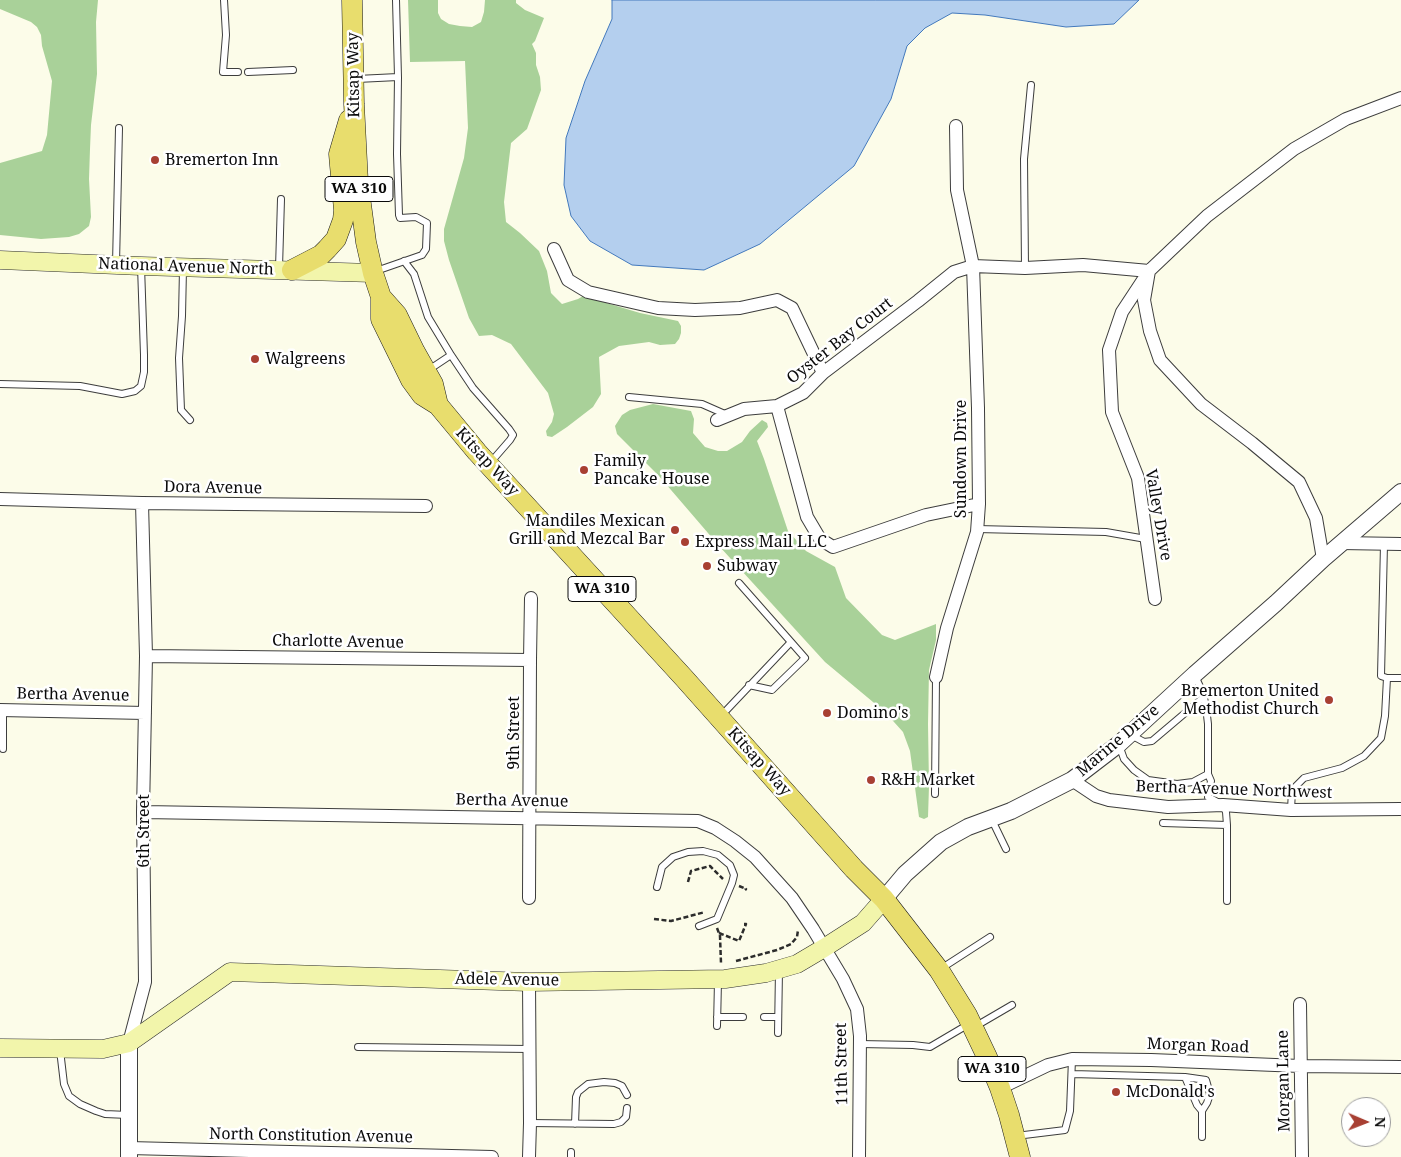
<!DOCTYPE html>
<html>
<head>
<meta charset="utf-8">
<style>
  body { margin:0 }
  #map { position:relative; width:1401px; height:1157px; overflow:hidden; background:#fcfce9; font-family:"Noto Serif",serif }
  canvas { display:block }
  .north { position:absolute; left:1341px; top:1097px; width:50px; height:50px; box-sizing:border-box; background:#fff; border:1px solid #9d9d9d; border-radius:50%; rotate:91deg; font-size:14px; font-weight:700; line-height:20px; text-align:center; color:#0a0a0a }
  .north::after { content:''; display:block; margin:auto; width:18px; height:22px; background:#a84033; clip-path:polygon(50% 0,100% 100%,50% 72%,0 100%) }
</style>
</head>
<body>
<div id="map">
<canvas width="1401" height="1157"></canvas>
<div class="north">N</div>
</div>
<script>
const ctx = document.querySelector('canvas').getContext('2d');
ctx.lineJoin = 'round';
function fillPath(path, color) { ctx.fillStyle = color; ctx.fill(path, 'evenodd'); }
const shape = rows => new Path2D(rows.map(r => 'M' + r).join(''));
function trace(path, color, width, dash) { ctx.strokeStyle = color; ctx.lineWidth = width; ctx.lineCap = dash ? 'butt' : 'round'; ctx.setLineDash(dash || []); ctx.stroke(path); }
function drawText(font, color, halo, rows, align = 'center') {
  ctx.font = font + ' "Noto Serif",serif'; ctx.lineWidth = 5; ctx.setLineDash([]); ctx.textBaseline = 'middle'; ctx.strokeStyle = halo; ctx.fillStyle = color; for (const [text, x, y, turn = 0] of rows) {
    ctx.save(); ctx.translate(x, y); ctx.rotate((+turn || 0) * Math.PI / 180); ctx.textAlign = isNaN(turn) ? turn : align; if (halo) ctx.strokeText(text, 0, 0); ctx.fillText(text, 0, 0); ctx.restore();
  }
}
const forest = shape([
  [0,0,98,0,96,22,97,74,91,125,90,149,89,179,91,217,89,226,79,234,69,237,41,239,0,235,0,163,42,151,47,135,52,81,42,46,41,35,37,27,31,22,0,9],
  [408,0,438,0,438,13,441,19,449,24,460,26,472,27,481,22,484,12,485,0,516,0,516,3,525,10,544,18,535,41,532,44,536,53,536,65,540,77,541,90,527,129,511,143,504,202,506,222,520,233,539,251,547,271,551,293,562,304,578,299,583,296,640,313,678,321,681,326,681,333,679,339,675,344,660,345,649,342,619,346,599,357,601,394,593,407,567,427,552,437,547,436,546,431,552,422,554,414,548,393,511,344,492,335,479,336,469,318,449,260,444,241,444,229,464,158,468,128,465,61,410,62],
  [653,404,691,411,694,419,693,433,705,447,718,451,727,451,742,442,750,431,762,420,767,423,768,427,757,441,764,459,788,531,806,551,835,567,846,598,882,635,895,640,936,624,936,640,929,670,928,724,929,786,928,817,924,819,919,817,910,751,903,732,885,712,825,662,720,547,659,476,617,434,615,426,622,415,630,410]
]);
const water = shape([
  [612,0,1139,0,1114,24,1066,27,985,15,952,13,925,28,907,46,891,99,854,166,760,244,704,270,632,265,590,241,571,216,564,185,566,138,585,81,612,19,612,0]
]);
const path = shape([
  [688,882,691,871,710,866,723,879],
  [739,886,746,889,745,890],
  [654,919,671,921,705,912],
  [717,928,720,936,721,963],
  [719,933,739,941,746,924,744,924],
  [736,961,777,950,791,944,797,937,798,930]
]);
const service = shape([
  [224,0,226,35,223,72,238,72],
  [248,72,293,70],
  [357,79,398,77],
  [404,261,414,274,428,317,451,355,473,388,509,429,513,435,510,440,490,463],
  [116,264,119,128],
  [279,268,281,199],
  [1025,268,1024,159,1031,85],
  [183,269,182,316,179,358,181,410,190,420],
  [376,271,422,255,426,249,427,223,416,217,400,218,399,215,397,154,398,77,396,0],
  [427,371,451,355],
  [0,384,80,386,122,394,135,391,141,386,144,372,144,355,141,266],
  [629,397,702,404,727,415],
  [977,529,1106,532,1146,539],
  [1384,544,1381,676,1387,678,1401,678],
  [1195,676,1203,693,1206,707,1208,724,1208,774,1211,781,1208,797,1223,805,1226,812,1227,825,1227,901],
  [749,685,772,690,805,658,791,642],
  [720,717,791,642,739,583],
  [1131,735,1144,742,1152,741,1204,697],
  [1119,745,1124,759,1134,770,1148,780,1177,784,1193,782,1208,774],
  [3,749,3,710],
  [935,794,936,677],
  [1291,810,1292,790,1304,778,1342,768,1364,756,1381,738,1385,716,1387,678],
  [991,818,1006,849],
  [1163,823,1227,825],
  [657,887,662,867,673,857,688,852,703,851,718,855,730,865,734,875,732,883,717,919,699,926],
  [942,968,990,937],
  [717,1017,743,1017],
  [764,1017,778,1017],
  [717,1026,718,981],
  [976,1026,1012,1005],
  [778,1033,779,970],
  [860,1044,913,1045,930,1047,969,1024],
  [358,1047,530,1049],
  [60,1050,64,1084,69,1096,80,1104,96,1111,105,1114,128,1115],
  [1072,1074,1185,1077,1197,1105,1202,1111,1202,1137],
  [1185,1077,1206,1080,1210,1094,1207,1103,1202,1111],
  [530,1123,614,1124,621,1122,626,1117,627,1108],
  [575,1124,576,1097,578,1092,588,1084,604,1082,615,1083,622,1086,627,1095],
  [1016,1136,1065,1130,1070,1111,1072,1059],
  [571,1157,571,1152]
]);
const minor = shape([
  [554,249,568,280,588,292,658,308,695,310,740,308,777,300,792,308,823,373],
  [777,406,807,517,820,539,833,547,926,515,979,504],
  [717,420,744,409,777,406,803,393,823,373,918,301,954,272,973,266,1025,268,1083,265,1149,271,1122,312,1109,350,1112,412,1138,478,1155,599],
  [0,499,142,503,426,506],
  [1341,543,1401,544],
  [1323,559,1316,518,1299,482,1252,443,1201,404,1160,360,1150,331,1144,300,1149,271,1207,216,1294,149,1346,119,1401,98],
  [146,656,530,660],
  [936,677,947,628,977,532,979,504,978,408,973,266,957,190,956,126],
  [0,710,145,713],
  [1072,780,1096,796,1109,800,1168,807,1223,805,1291,810,1401,809],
  [143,812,698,821,715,828,735,841,755,857,792,898,813,929,843,979,857,1009,860,1036,859,1157],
  [529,898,530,660,531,598],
  [1300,1004,1302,1157],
  [129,1043,145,982,143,812,146,656,142,503],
  [1000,1088,1048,1065,1072,1059,1151,1060,1300,1066,1401,1067],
  [129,1148,492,1157],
  [529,1157,530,1123,529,982]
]);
const tertiary = shape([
  [884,899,905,874,941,842,968,827,1011,811,1072,780,1119,744,1195,674,1276,603,1323,559,1401,492],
  [129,1157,129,1043]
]);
const secondary = shape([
  [0,260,141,266,373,273],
  [0,1048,103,1049,129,1043,230,972,529,982,725,979,766,973,797,964,824,948,863,923,884,899]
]);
const primary = shape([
  [352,0,354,104,358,182,366,242,373,273,381,297,397,315,415,352,433,384,438,405],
  [292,270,321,255,327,249,336,239,343,220,344,210,339,154,349,120],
  [381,297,381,319,411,380,422,395,438,405,477,452,684,678,854,869,884,899,939,970,967,1015,987,1057,1000,1088,1009,1115,1020,1157]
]);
const markers = [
  [155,160,5,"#a84033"],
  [255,359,5,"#a84033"],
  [584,470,5,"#a84033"],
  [675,530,5,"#a84033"],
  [685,542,5,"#a84033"],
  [707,566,5,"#a84033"],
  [1329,700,5,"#a84033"],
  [827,713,5,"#a84033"],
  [871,780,5,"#a84033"],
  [1116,1092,5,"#a84033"]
];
const shields = [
  [359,189,68],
  [602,589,68],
  [992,1069,68]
];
const shieldNames = [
  ["WA 310",359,189],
  ["WA 310",602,589],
  ["WA 310",992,1069]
];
const streetNames = [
  ["Kitsap Way",354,75,-91],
  ["National Avenue North",186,267,2],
  ["Oyster Bay Court",840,341,-38],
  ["Sundown Drive",961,459,-90],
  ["Kitsap Way",487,462,48],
  ["Dora Avenue",213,488,1],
  ["Valley Drive",1158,515,80],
  ["Charlotte Avenue",338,642,1],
  ["Bertha Avenue",73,695,1],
  ["9th Street",514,733,-90],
  ["Marine Drive",1118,741,-40],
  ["Kitsap Way",759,762,48],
  ["Bertha Avenue Northwest",1234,790,2],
  ["Bertha Avenue",512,801,1],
  ["6th Street",144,831,-90],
  ["Adele Avenue",507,980,1],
  ["Morgan Road",1198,1046,2],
  ["11th Street",842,1064,-91],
  ["Morgan Lane",1284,1081,-91],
  ["North Constitution Avenue",311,1136,1]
];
const poiNames = [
  ["Bremerton Inn",165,160],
  ["Walgreens",265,359],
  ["Family",594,461],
  ["Pancake House",594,479],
  ["Mandiles Mexican",665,521,"right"],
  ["Grill and Mezcal Bar",665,539,"right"],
  ["Express Mail LLC",695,542],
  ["Subway",717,566],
  ["Bremerton United",1319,691,"right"],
  ["Methodist Church",1319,709,"right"],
  ["Domino's",837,713],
  ["R&H Market",881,780],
  ["McDonald's",1126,1092]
];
fillPath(forest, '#a9d199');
fillPath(water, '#b4cfee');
trace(water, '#4379bc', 1);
trace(service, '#3d3d3d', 8);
trace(minor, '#3d3d3d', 14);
trace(tertiary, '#3d3d3d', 18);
trace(secondary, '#2c2c2c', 19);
trace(primary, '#1b1b1b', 21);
trace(path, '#2c2c2c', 2.5, [5, 2.5]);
trace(service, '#fff', 6);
trace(minor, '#fff', 12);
trace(tertiary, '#fff', 16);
trace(secondary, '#f2f5ab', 18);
trace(primary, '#e8dd6d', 20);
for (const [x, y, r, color] of markers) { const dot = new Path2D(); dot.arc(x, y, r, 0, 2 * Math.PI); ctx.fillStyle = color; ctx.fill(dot); trace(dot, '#fff', 2); }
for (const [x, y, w] of shields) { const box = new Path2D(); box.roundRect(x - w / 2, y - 12.5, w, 25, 4); ctx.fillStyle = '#fff'; ctx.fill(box); trace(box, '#0a0a0a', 1); }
drawText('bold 15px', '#0a0a0a', null, shieldNames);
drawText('16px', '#0a0a0a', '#fff', streetNames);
drawText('16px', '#0a0a0a', '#fff', poiNames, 'left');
</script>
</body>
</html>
